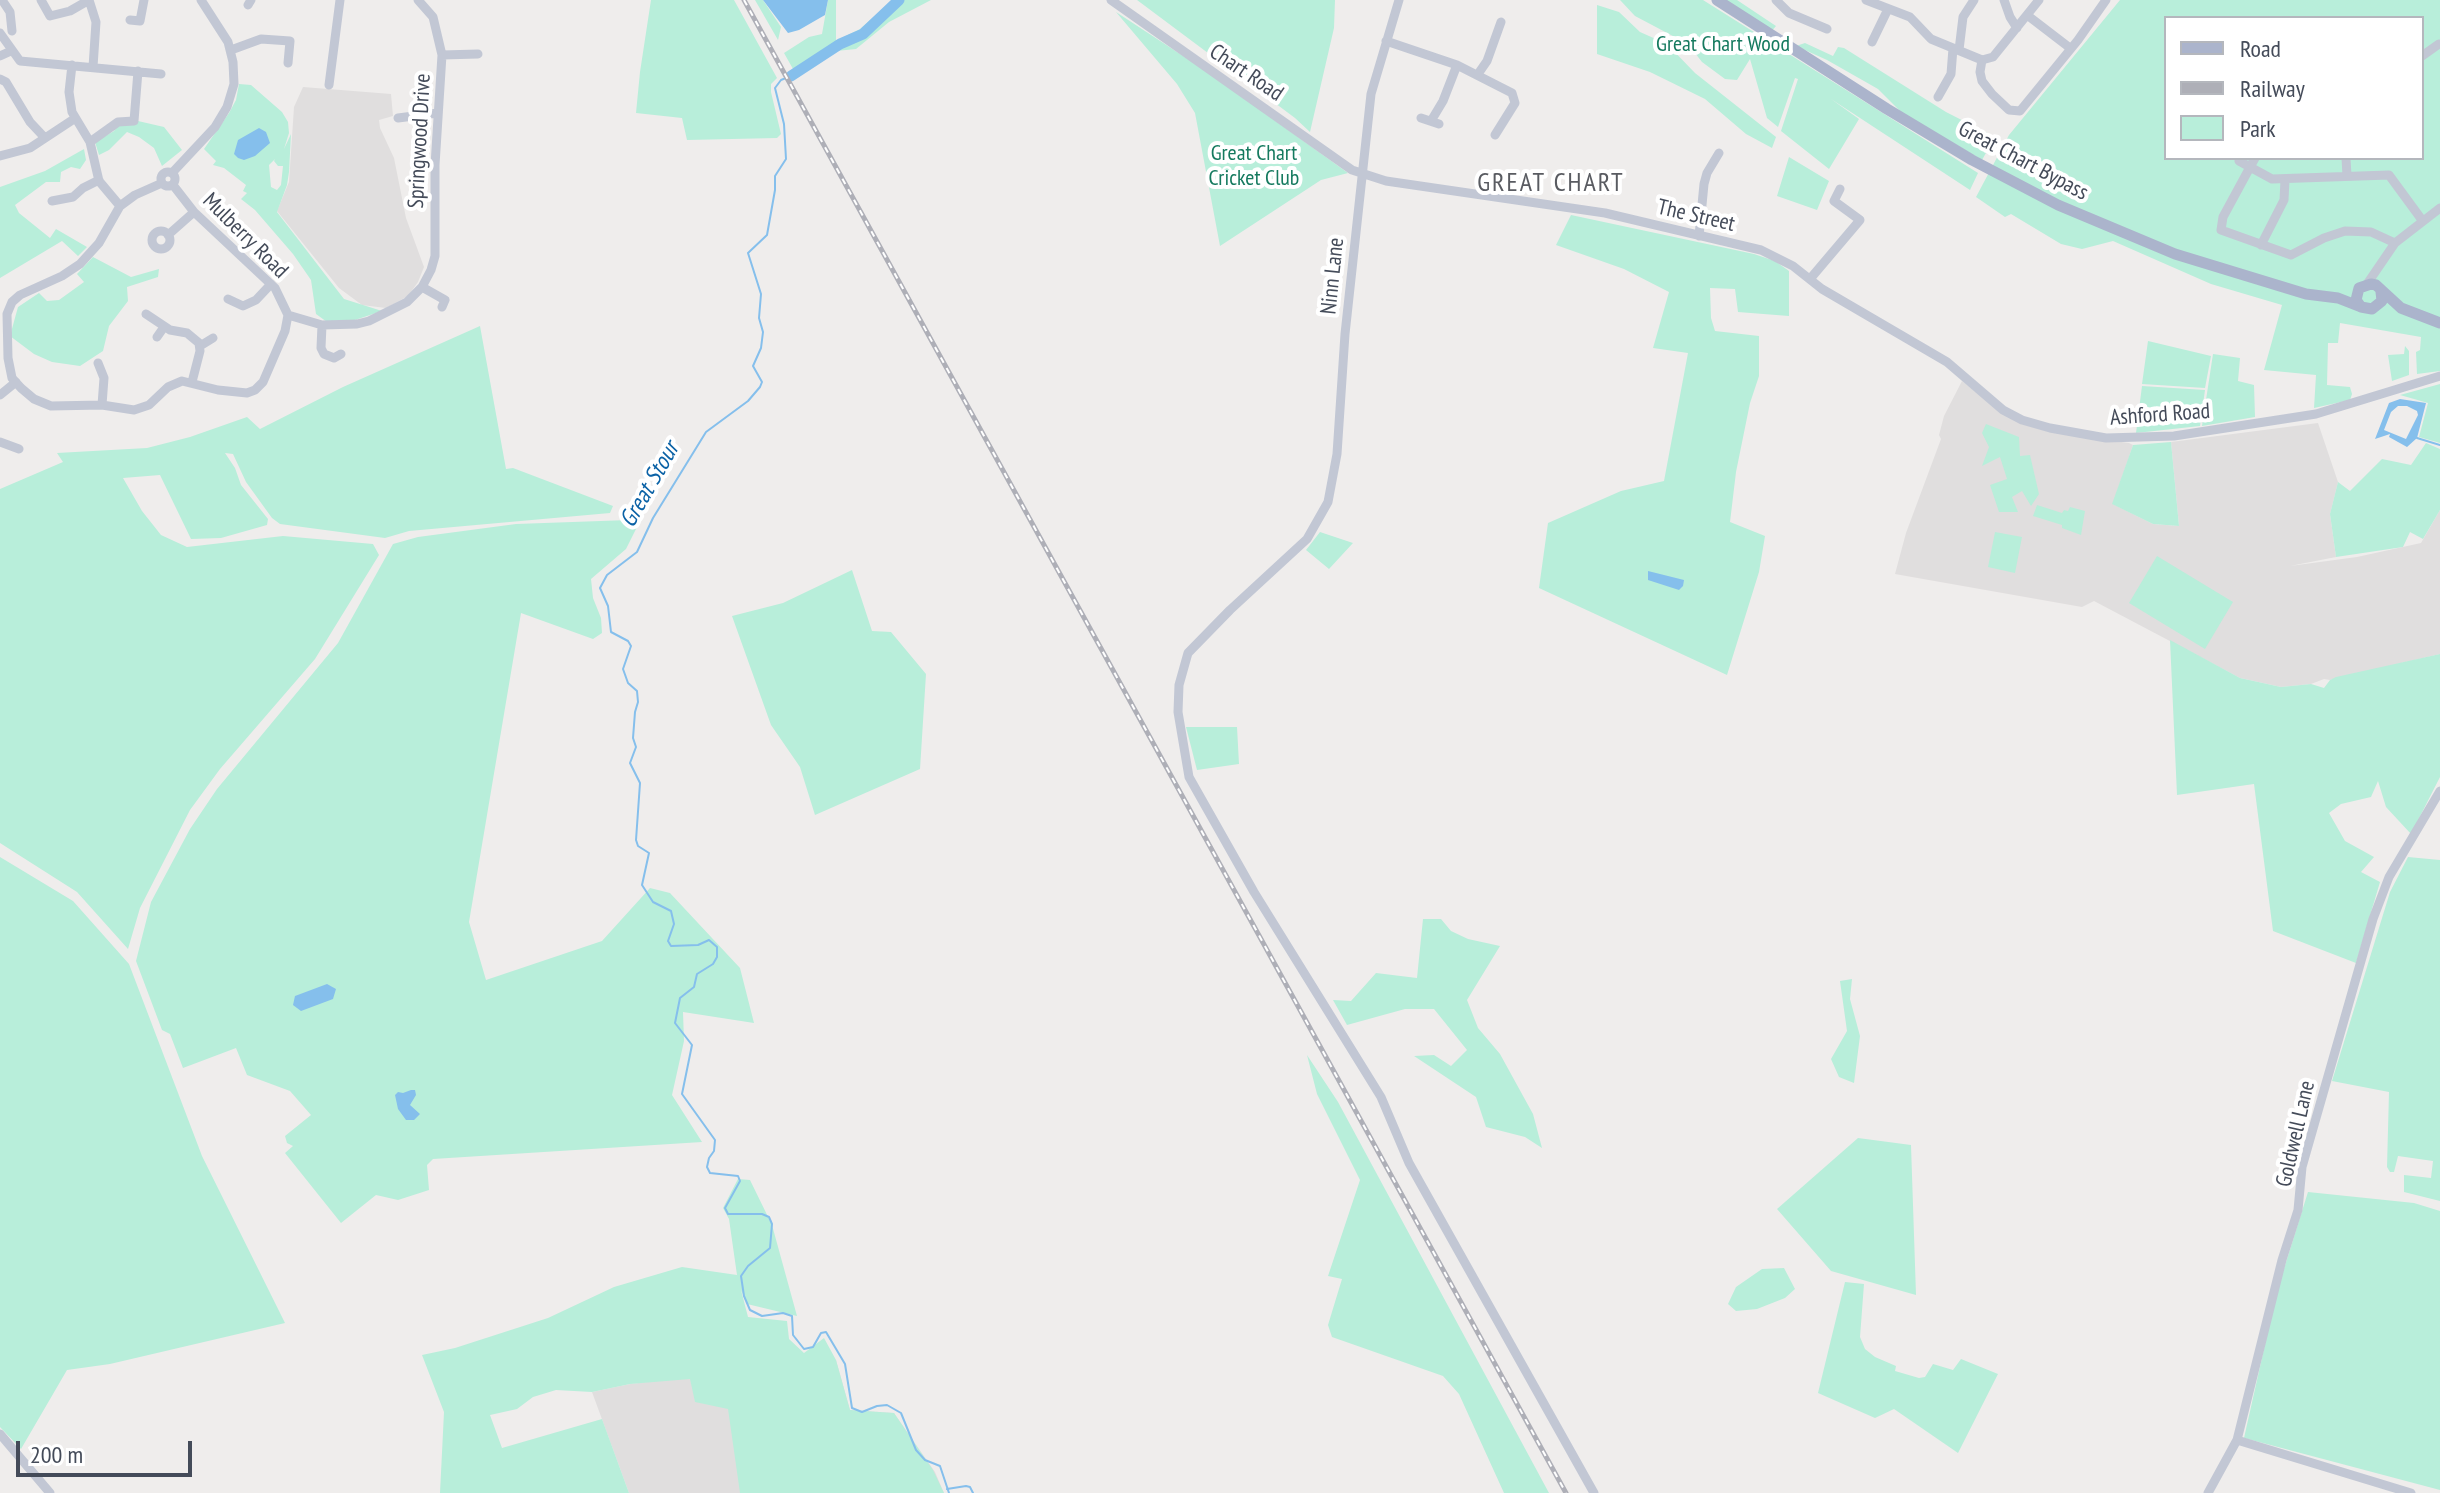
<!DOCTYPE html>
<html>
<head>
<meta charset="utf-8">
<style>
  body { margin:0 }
  #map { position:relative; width:2440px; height:1493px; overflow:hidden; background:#efedec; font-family:"PT Sans Narrow",sans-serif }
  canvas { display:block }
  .legend { position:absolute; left:2164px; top:16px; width:260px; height:144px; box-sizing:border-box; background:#fff; border:2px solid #b4b7bd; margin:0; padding:10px 14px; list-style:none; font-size:24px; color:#444b59 }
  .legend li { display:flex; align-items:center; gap:16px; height:40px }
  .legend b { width:40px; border:2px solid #b4b7bd }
  .scale { position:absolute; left:16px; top:1441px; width:176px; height:36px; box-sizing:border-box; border:4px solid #444b59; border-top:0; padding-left:10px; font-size:24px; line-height:28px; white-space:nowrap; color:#444b59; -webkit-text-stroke:6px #fff; paint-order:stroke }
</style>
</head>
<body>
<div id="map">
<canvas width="2440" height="1493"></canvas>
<ul class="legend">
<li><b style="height:10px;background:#abb4cc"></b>Road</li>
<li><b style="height:10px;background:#aeafb7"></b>Railway</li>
<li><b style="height:22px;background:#b8eeda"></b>Park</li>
</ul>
<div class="scale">200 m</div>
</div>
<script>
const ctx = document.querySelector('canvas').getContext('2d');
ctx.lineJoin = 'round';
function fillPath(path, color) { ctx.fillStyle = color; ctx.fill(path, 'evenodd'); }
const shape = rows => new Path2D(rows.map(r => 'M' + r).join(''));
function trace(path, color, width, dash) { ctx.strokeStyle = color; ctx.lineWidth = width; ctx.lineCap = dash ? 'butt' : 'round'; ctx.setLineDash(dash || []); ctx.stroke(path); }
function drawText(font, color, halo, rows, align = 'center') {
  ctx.font = font + ' "PT Sans Narrow",sans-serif'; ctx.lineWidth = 8; ctx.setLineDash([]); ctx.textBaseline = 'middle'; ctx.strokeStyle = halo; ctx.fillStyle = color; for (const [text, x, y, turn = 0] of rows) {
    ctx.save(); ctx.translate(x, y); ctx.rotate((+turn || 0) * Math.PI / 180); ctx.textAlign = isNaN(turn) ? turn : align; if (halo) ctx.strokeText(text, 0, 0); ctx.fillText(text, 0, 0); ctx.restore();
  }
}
const education = shape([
  [303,87,391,94,393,116,379,120,380,128,394,158,406,218,424,267,418,282,408,296,386,308,362,305,339,288,277,211,289,182,294,107],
  [1962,381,2001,412,2072,435,2129,443,2133,445,2113,504,2153,524,2179,526,2171,442,2318,423,2338,482,2330,514,2336,557,2290,566,2357,557,2421,543,2440,510,2440,654,2330,680,2324,679,2311,684,2281,687,2240,678,2094,601,2082,607,1895,574,1906,533,1941,439,1939,435,1944,416],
  [836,1360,850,1410,894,1413,935,1472,944,1493,629,1493,592,1392,630,1384]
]);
const green = shape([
  [651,0,734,0,777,78,771,84,771,92,781,134,777,138,687,140,682,118,636,113,640,72],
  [755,0,763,0,781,27,778,40],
  [828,0,836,0,836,41,860,29,893,0,931,0,889,22,856,49,836,51,797,76,784,53,809,37,822,34],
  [1137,0,1335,0,1334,28,1310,132,1295,118],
  [1620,0,1703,0,1978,173,1970,190,1831,99,1859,119,1829,169,1781,131,1798,79,1795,78,1778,127,1767,118,1750,59,1737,80,1725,79,1702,62,1688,44,1635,16],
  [1723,0,1737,0,1776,26,1770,33],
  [2120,0,2440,0,2440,371,2417,374,2416,352,2420,350,2421,337,2340,323,2338,343,2328,343,2327,385,2350,387,2352,394,2350,400,2314,408,2316,375,2264,370,2282,305,2211,284,2113,241,2082,249,2061,244,2011,214,2005,217,1976,197,2009,135],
  [2166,18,2422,18,2422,158,2166,158],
  [1597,5,1619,12,1640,32,1667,44,1695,73,1776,137,1772,148,1746,134,1705,99,1650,72,1597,54],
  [1116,12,1209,73,1348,173,1321,180,1220,246,1195,113,1177,84],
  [1805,43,1833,56,1838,47,1844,48,1946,112,1995,137,1982,160,1901,112,1878,89,1827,60,1796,46],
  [239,84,251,85,282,112,288,122,289,133,284,149,291,134,289,172,287,185,277,212,344,299,382,311,352,321,327,322,316,314,311,280,293,254,255,210,241,199,247,193,243,191,246,185,224,168,213,165,216,161,204,149,229,113,236,100],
  [275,159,274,161,278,166,283,166,281,185,277,190,271,187,269,165],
  [138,121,164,127,182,150,162,166,154,148,139,137,127,132,109,150,99,155,95,142,114,131,118,125],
  [84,149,86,160,80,169,71,167,61,172,60,182,46,182,15,205,19,213,50,238,56,229,87,247,78,256,62,241,0,278,0,187,45,171],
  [1789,157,1829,181,1817,210,1777,196],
  [1571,215,1754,254,1775,261,1789,271,1789,316,1738,312,1735,289,1710,288,1711,318,1715,331,1759,336,1759,376,1750,403,1736,472,1730,522,1765,536,1759,572,1727,675,1539,588,1548,523,1621,491,1664,481,1688,353,1653,348,1669,292,1624,269,1556,245],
  [93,257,131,277,159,269,158,277,127,287,128,301,109,326,103,351,80,366,52,362,34,354,10,336,18,307,39,293,47,301,59,300,84,282,77,274],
  [480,326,506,469,513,468,613,506,610,513,409,531,385,538,280,524,272,518,246,482,233,454,225,453,235,468,241,485,268,519,267,525,221,538,191,539,160,475,123,478,142,511,161,535,187,547,283,536,373,544,379,555,315,659,220,769,190,810,140,908,128,949,77,892,0,843,0,489,63,462,57,453,147,448,190,437,247,417,260,429,343,387],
  [2148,341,2211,356,2205,388,2142,384],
  [2405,346,2409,351,2409,375,2392,381,2388,355,2404,354],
  [2213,354,2240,358,2238,381,2254,385,2255,417,2202,426],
  [2440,384,2440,443,2419,437,2428,403,2400,395],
  [2142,386,2205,390,2200,426,2136,433],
  [1986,424,2019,437,2020,456,2030,455,2039,494,2031,506,2022,491,2012,497,2018,512,1999,512,1990,485,2007,479,2000,457,1982,466,1989,447,1982,433],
  [2171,442,2179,526,2153,524,2112,504,2133,445],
  [2426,443,2440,449,2440,510,2423,539,2410,532,2403,547,2336,557,2330,514,2338,482,2350,491,2382,459,2411,465],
  [2037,505,2062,513,2064,510,2068,511,2070,507,2085,511,2081,535,2062,528,2062,525,2033,516],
  [629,520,639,523,626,549,591,579,593,598,601,618,602,633,593,639,521,613,469,922,486,980,602,941,650,888,670,893,740,968,754,1023,683,1012,684,1041,672,1095,702,1142,433,1159,427,1165,429,1190,398,1200,376,1195,341,1223,285,1153,293,1146,287,1143,285,1136,311,1115,290,1091,247,1075,236,1048,183,1068,170,1034,162,1030,136,961,151,902,190,829,217,789,338,643,393,544,418,537,516,524],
  [1320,532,1353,543,1329,569,1306,550],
  [1995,532,2022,537,2015,573,1988,567],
  [2157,556,2233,602,2205,649,2129,603],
  [852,570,872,631,891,632,926,674,920,769,815,815,800,767,771,725,732,616,783,603],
  [2170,640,2240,678,2281,687,2311,684,2324,688,2330,680,2336,677,2440,654,2440,777,2411,834,2386,807,2378,781,2371,797,2341,804,2329,813,2345,841,2374,857,2361,872,2380,882,2356,963,2273,931,2254,784,2177,795],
  [1186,727,1237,727,1239,764,1197,770],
  [0,857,73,901,129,964,202,1156,285,1323,110,1364,67,1370,21,1449,0,1427],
  [2408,857,2440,860,2440,1201,2404,1192,2404,1175,2431,1178,2433,1161,2398,1156,2394,1172,2390,1172,2387,1167,2389,1092,2332,1081,2390,892],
  [1423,919,1441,919,1451,931,1468,939,1500,946,1467,1000,1478,1028,1500,1054,1533,1114,1542,1148,1525,1137,1486,1127,1476,1097,1414,1056,1434,1055,1451,1066,1467,1050,1434,1009,1405,1009,1347,1025,1333,1000,1351,1001,1376,973,1417,978],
  [1852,979,1850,999,1860,1036,1854,1083,1839,1077,1831,1059,1847,1031,1840,981],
  [1307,1055,1338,1102,1549,1493,1504,1493,1459,1394,1443,1376,1332,1337,1328,1325,1342,1279,1328,1276,1360,1180,1317,1094],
  [1858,1138,1911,1145,1916,1295,1831,1271,1777,1209],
  [738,1179,750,1180,772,1225,797,1316,747,1304,741,1290,748,1317,787,1321,789,1339,804,1353,824,1338,836,1360,850,1410,894,1413,933,1470,944,1493,740,1493,728,1409,695,1402,690,1379,630,1384,592,1392,556,1390,533,1397,517,1409,490,1415,502,1448,602,1419,629,1493,440,1493,444,1412,422,1355,455,1348,548,1318,614,1287,682,1267,737,1275,729,1219,723,1208],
  [2308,1192,2414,1203,2440,1211,2440,1490,2244,1438,2277,1291],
  [1784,1268,1795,1289,1785,1298,1757,1309,1736,1311,1728,1304,1736,1287,1762,1269],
  [1845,1282,1864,1284,1860,1337,1865,1349,1875,1357,1896,1366,1895,1371,1919,1378,1925,1377,1933,1364,1953,1370,1961,1359,1998,1374,1958,1453,1894,1409,1875,1418,1818,1393]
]);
const water = shape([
  [763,0,828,0,825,15,799,30,788,33],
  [259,128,266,132,270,143,255,156,244,160,238,158,234,154,238,140],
  [2400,399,2426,403,2417,438,2407,447,2389,437,2390,434,2375,439,2389,403],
  [2398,406,2407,406,2417,411,2418,415,2406,439,2384,430,2391,412],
  [1648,571,1684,580,1683,586,1679,590,1648,580],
  [327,984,336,989,333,999,301,1011,293,1005,295,996],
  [411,1090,415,1090,416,1095,410,1105,420,1114,414,1120,406,1120,398,1109,395,1095,398,1092,403,1093]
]);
const stream = shape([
  [791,76,781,80,775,88,784,124,786,159,775,176,775,190,767,235,748,253,761,294,759,318,763,332,761,348,753,366,762,382,760,387,748,401,706,432,653,518,637,552,607,575,600,588,608,606,611,632,628,641,631,646,623,669,628,683,637,691,638,702,635,712,633,738,636,747,630,763,640,783,636,840,638,846,649,853,642,885,653,902,671,911,674,924,668,941,671,946,698,945,709,940,717,947,717,957,713,964,697,974,694,987,680,998,675,1023,692,1045,682,1094,715,1140,714,1151,709,1158,707,1167,710,1173,738,1176,740,1181,725,1208,728,1214,762,1214,769,1217,772,1224,770,1248,748,1266,741,1276,744,1296,750,1310,762,1316,783,1313,792,1316,793,1335,804,1349,813,1347,821,1333,826,1332,845,1364,852,1408,862,1412,877,1406,887,1405,901,1413,916,1450,925,1460,940,1466,949,1493],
  [2417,438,2440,445],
  [947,1489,966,1486,970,1487,973,1493]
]);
const river = shape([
  [791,76,840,44,863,34,899,0]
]);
const minor = shape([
  [2,0,10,12,12,31],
  [41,0,50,16,70,11,89,0],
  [89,0,96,22,93,67],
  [1111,0,1352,170,1386,181,1605,213,1761,250,1793,266,1822,289,1947,362,2003,410,2022,420,2050,428,2106,438,2174,436,2316,414,2440,376],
  [1399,0,1371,94,1345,334,1337,454,1328,502,1307,539,1230,610,1188,653,1179,685,1178,712,1189,777,1254,892,1381,1097,1409,1163,1594,1493],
  [1776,0,1789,13,1827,29],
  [1866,0,1910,17,1931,39,1982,60,1993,57,2039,0],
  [2004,0,2010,17,2017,28],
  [248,5,251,0],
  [2027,15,2070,48],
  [130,20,140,21,144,0],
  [0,33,20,61,161,74],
  [1386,41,1457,65,1512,93,1515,103,1495,135],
  [1872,42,1888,9],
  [231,50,261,39,290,41,288,63],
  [1959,50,1963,17,1974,0],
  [442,55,478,54],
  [0,56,11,51],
  [2422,56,2439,44],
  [1982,60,1980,72,1982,81,1992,94,2009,110,2020,111,2078,40,2106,0],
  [72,65,69,92,72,112,90,142,99,181,120,206],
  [1478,74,1487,61,1501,22],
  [0,79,6,82,30,122,45,138],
  [329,85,340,0],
  [1938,97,1951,74,1953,48],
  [398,118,437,113],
  [1421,118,1439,124],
  [1431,121,1443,101,1457,65],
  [90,142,118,122,134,121,138,71],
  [0,156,30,148,74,119],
  [2255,158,2223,217,2221,230,2291,255,2324,238,2345,231,2371,232,2395,243],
  [2346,158,2347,176],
  [2239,161,2272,179,2389,175,2422,220],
  '161 179a7 7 0 1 1 14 0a7 7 0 1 1-14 0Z',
  [172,173,215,127,227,107,234,84,233,62,228,42,201,0],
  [162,183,135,195,120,206,99,243,80,264,62,276,20,295,12,302,7,314,8,358,12,378,21,388,34,399,51,406,102,405,134,410,149,405,168,387,182,381,218,390,247,393,255,390,263,382,285,331,288,315],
  [173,185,194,212,275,288,288,315],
  [52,201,73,197,83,188,99,180],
  '152 240a9 9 0 1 1 18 0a9 9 0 1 1-18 0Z',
  [168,235,194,212],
  [1699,236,1704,184,1707,173,1719,153],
  [2261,245,2284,200,2285,180],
  [1810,279,1860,220,1834,201,1840,189],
  [2367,284,2395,243,2440,208],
  [422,287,445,300,442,307],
  [228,299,243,306,256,300,271,284],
  [146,314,170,330,187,333,199,343,200,351,192,382],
  [288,315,322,325,357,324,369,321,407,302,422,287,431,270,435,256,435,165,442,55,433,17,418,0],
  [322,325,321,348,324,354,334,358,341,354],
  [157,337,164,327],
  [200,346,213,338],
  [98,363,104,378,102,405],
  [0,395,16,382],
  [0,442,19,449],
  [0,1434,50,1493],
  [2237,1440,2411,1493],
  [2208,1493,2237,1440,2282,1260,2298,1210,2302,1167,2373,919,2389,877,2440,791]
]);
const major = shape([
  [1717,0,1887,109,1972,160,2058,205,2175,254,2306,294,2338,298,2361,307],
  [2381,292,2382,301,2372,309,2361,307,2356,300,2359,288,2371,284,2376,285,2401,308,2440,323]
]);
const rail = shape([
  [744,0,1566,1493]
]);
const parkNames = [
  ["Great Chart Wood",1723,45],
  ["Great Chart",1254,154],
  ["Cricket Club",1254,179]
];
const streetNames = [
  ["Chart Road",1246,73,34],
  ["Springwood Drive",420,141,-87],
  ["Great Chart Bypass",2023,161,28],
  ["The Street",1696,216,13],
  ["Mulberry Road",245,236,45],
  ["Ninn Lane",1333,276,-84],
  ["Ashford Road",2160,415,-4],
  ["Goldwell Lane",2296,1134,-77]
];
const waterNames = [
  ["Great Stour",650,485,-60]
];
const quarterNames = [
  ["GREAT CHART",1551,184]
];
fillPath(education, '#e0dede');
fillPath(green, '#b8eeda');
fillPath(water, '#85bfec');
trace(stream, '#85bfec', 2);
trace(river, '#85bfec', 11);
trace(minor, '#c2c7d4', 9);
trace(major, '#abb4cc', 11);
trace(rail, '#aeafb7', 5);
trace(rail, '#fff', 2, [6]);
drawText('22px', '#157a5f', '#fff', parkNames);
drawText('22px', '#444b59', '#fff', streetNames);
drawText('italic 24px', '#0b62a6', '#fff', waterNames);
ctx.letterSpacing = '2px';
drawText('26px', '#595b61', '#fff', quarterNames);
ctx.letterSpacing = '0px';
</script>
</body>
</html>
